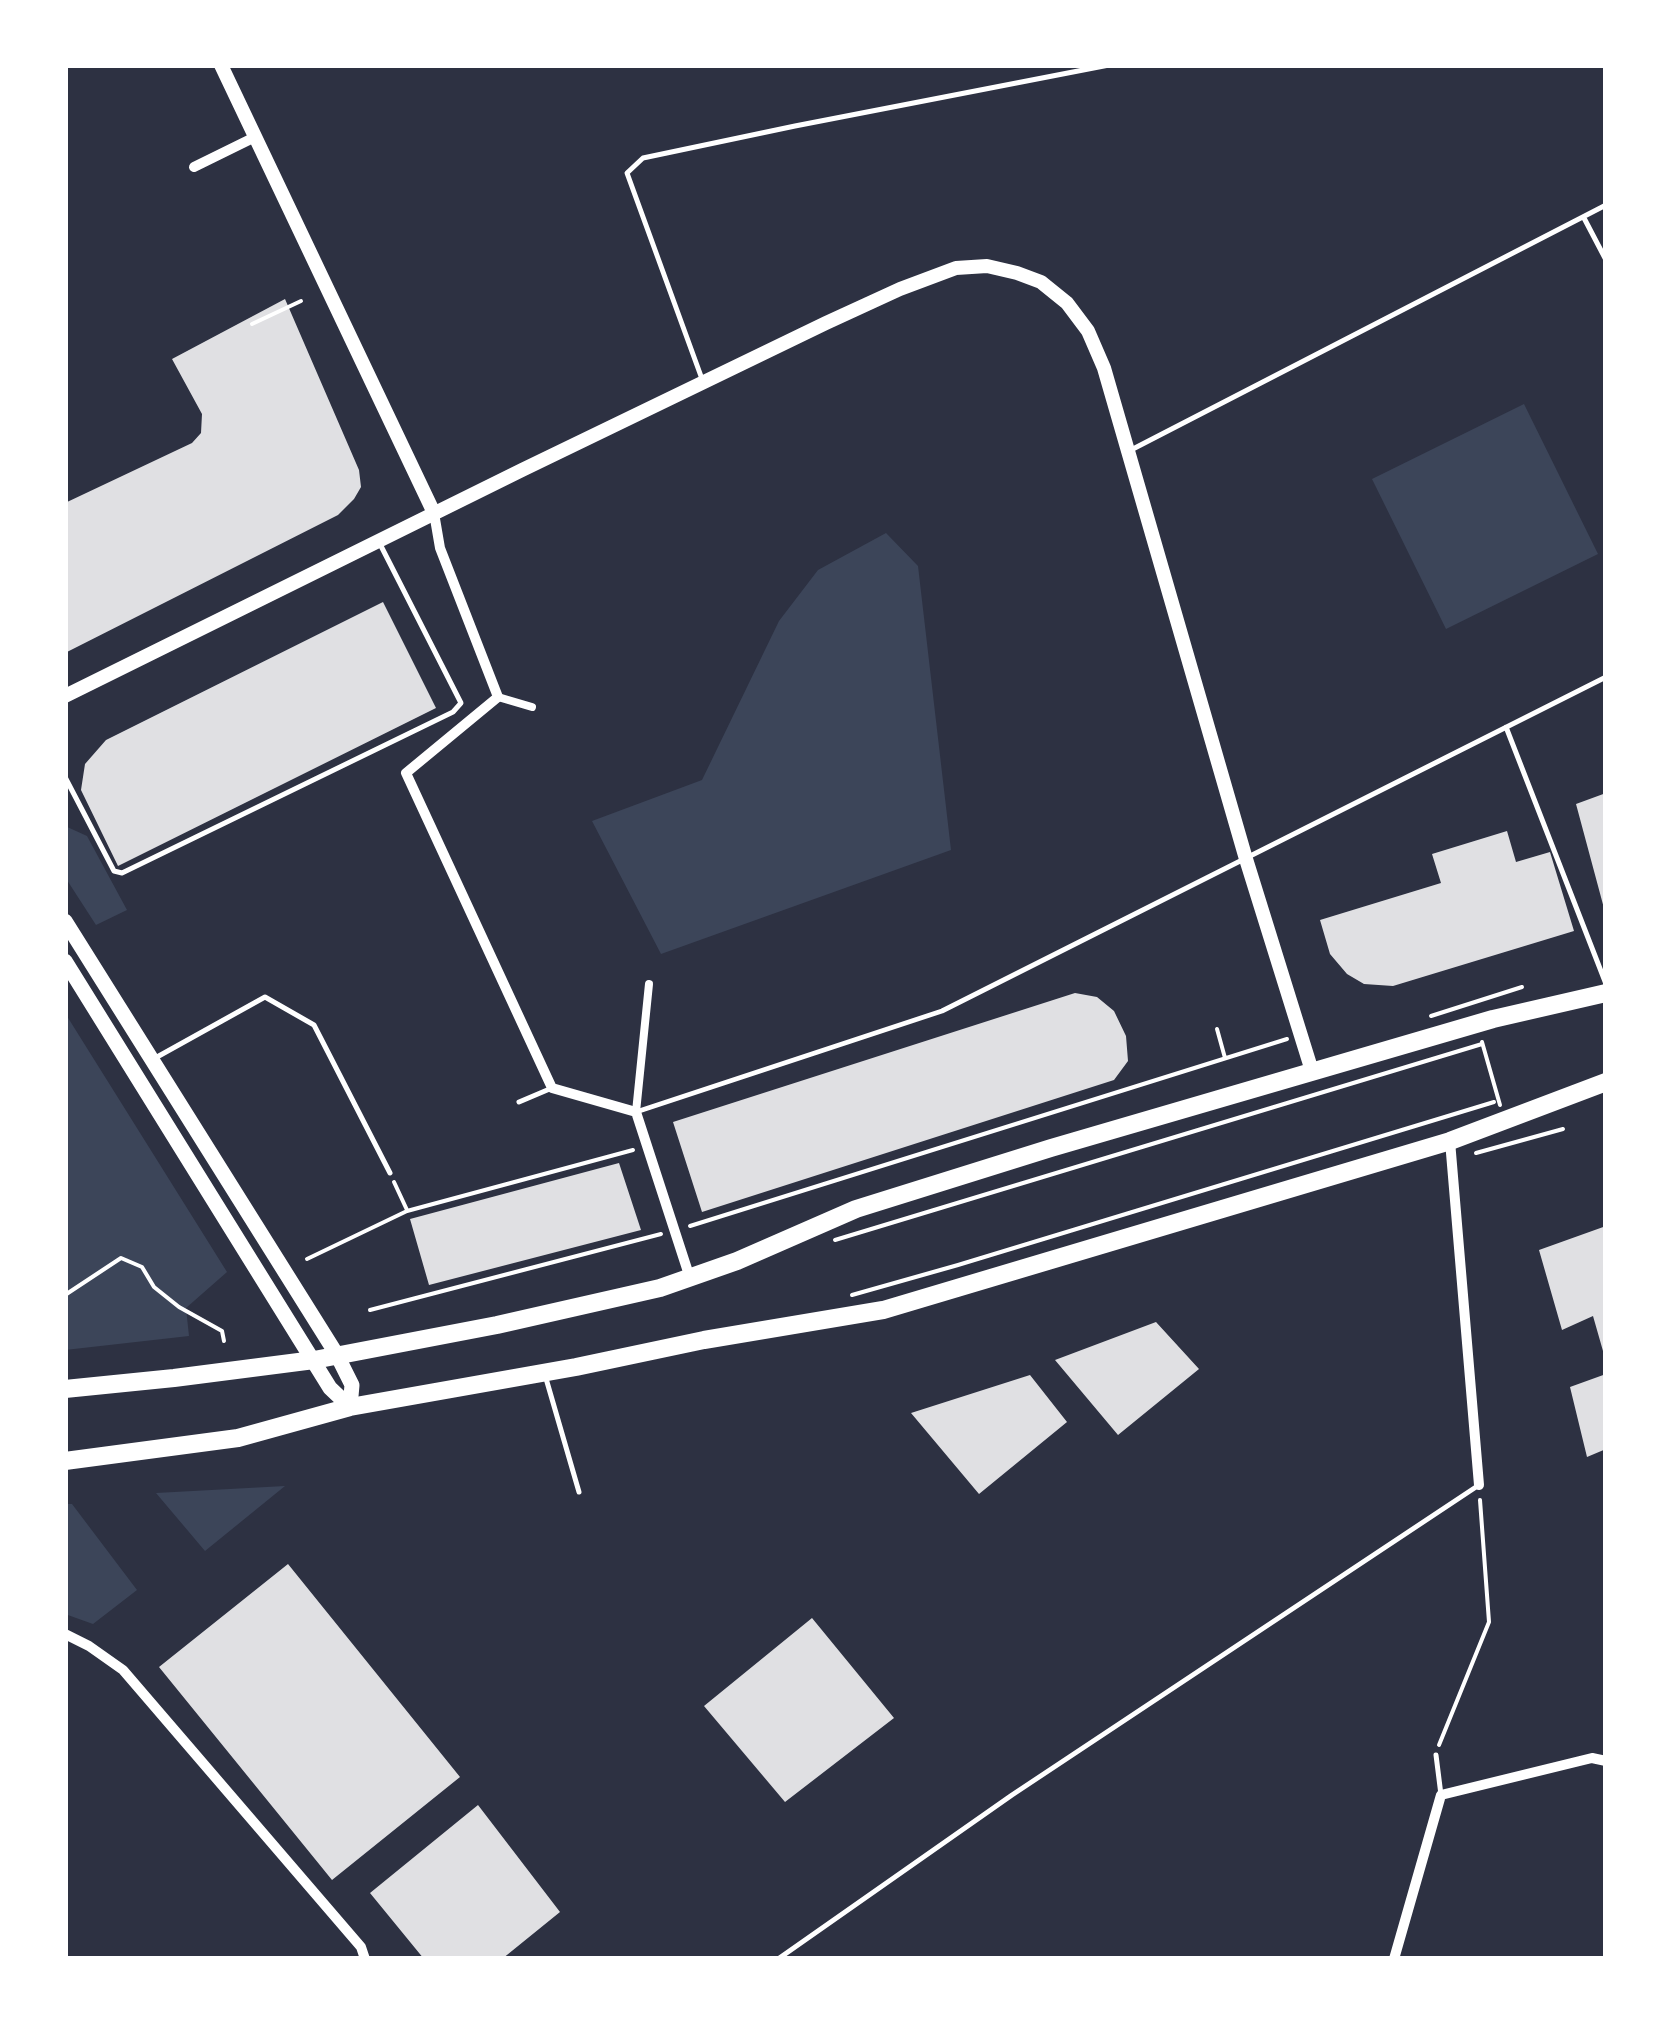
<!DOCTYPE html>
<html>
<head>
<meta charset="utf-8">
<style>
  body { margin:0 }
  #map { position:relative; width:1671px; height:2024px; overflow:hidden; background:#2d3142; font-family:"Nunito Sans",sans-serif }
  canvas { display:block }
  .frame { position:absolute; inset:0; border:68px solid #fff; pointer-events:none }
</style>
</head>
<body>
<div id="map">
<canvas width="1671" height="2024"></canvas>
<div class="frame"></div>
</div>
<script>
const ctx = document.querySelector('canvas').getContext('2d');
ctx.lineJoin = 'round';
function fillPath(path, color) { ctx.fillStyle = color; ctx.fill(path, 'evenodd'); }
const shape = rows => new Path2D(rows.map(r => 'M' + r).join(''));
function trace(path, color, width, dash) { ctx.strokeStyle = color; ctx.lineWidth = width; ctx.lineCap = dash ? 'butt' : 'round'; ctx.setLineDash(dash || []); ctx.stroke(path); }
const green = shape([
  [1524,404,1598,554,1446,629,1372,479],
  [886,533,918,566,951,850,661,954,592,821,702,780,779,621,818,570],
  [65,826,87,836,127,910,96,925,65,877],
  [65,1013,227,1272,186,1308,189,1336,65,1350],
  [285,1486,205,1551,156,1493],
  [65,1504,72,1504,137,1590,93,1624,65,1614]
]);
const building = shape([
  [285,299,359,470,361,487,354,499,338,515,65,653,65,503,192,443,201,433,202,414,172,359],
  [383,602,436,708,118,866,81,790,85,764,106,740],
  [1606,793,1606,912,1605,912,1576,804],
  [1507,831,1516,862,1550,852,1574,931,1393,986,1364,984,1347,974,1330,954,1320,920,1441,883,1432,854],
  [1075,993,1097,997,1114,1011,1126,1036,1128,1061,1114,1080,702,1212,673,1122],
  [619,1163,641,1230,429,1285,410,1219],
  [1606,1226,1606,1358,1605,1358,1593,1316,1562,1330,1539,1250],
  [1156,1322,1199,1369,1118,1435,1055,1360],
  [1606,1374,1606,1449,1587,1457,1570,1387],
  [1030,1375,1067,1422,979,1494,911,1413],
  [288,1564,460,1777,332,1880,159,1667],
  [812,1618,894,1718,785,1802,704,1706],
  [478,1805,560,1912,502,1959,424,1959,370,1893]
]);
const path = shape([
  [252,324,301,301],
  [1431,1016,1522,987],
  [1217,1029,1225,1058],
  [1482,1042,1500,1105],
  [1476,1153,1563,1129],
  [394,1182,407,1210],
  [690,1226,1287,1039],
  [835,1240,1482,1044],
  [307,1259,407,1211,633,1150],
  [65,1295,121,1258,142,1267,154,1287,179,1307,222,1331,224,1341],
  [852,1295,958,1265,1494,1102],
  [370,1310,661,1234],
  [1439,1745,1489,1622,1480,1500]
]);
const service = shape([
  [1584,218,1606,260],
  [702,379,627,173,643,158,795,126,1109,65],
  [1129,451,1606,205],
  [1506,727,1606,984],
  [65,777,114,871,122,873,453,712,461,703,380,544],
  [157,1057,265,997,314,1025,390,1173],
  [519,1102,552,1088],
  [636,1112,942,1011,1606,677],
  [545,1375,579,1492],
  [1436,1755,1441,1795],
  [778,1959,1012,1795,1479,1485]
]);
const pedestrian = shape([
  [498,697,532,707],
  [636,1112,649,984]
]);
const minor = shape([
  [194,167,255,137],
  [434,513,440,548,498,697,406,773,552,1088,636,1112,690,1278],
  [1450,1141,1479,1485],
  [65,1634,89,1646,123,1670,361,1947,365,1959],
  [1394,1959,1441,1795,1592,1758,1606,1761]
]);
const tertiary = shape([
  [221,65,434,513],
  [65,696,522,470,826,323,900,289,956,268,987,266,1017,273,1041,282,1067,303,1088,331,1104,368,1246,859,1312,1071]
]);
const secondary = shape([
  [65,921,337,1355,352,1385,350,1407],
  [65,961,330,1388,350,1407]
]);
const trunk = shape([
  [65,1389,174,1378,314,1360,497,1325,660,1288,737,1261,856,1209,1051,1148,1493,1019,1606,993],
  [65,1461,238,1438,350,1407,576,1367,704,1340,883,1310,1450,1141,1606,1082]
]);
fillPath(green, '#3c4559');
fillPath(building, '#e0e0e3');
trace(path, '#fff', 4);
trace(service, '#fff', 5);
trace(pedestrian, '#fff', 8);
trace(minor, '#fff', 10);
trace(tertiary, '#fff', 14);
trace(secondary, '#fff', 15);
trace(trunk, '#fff', 18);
</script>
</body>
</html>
